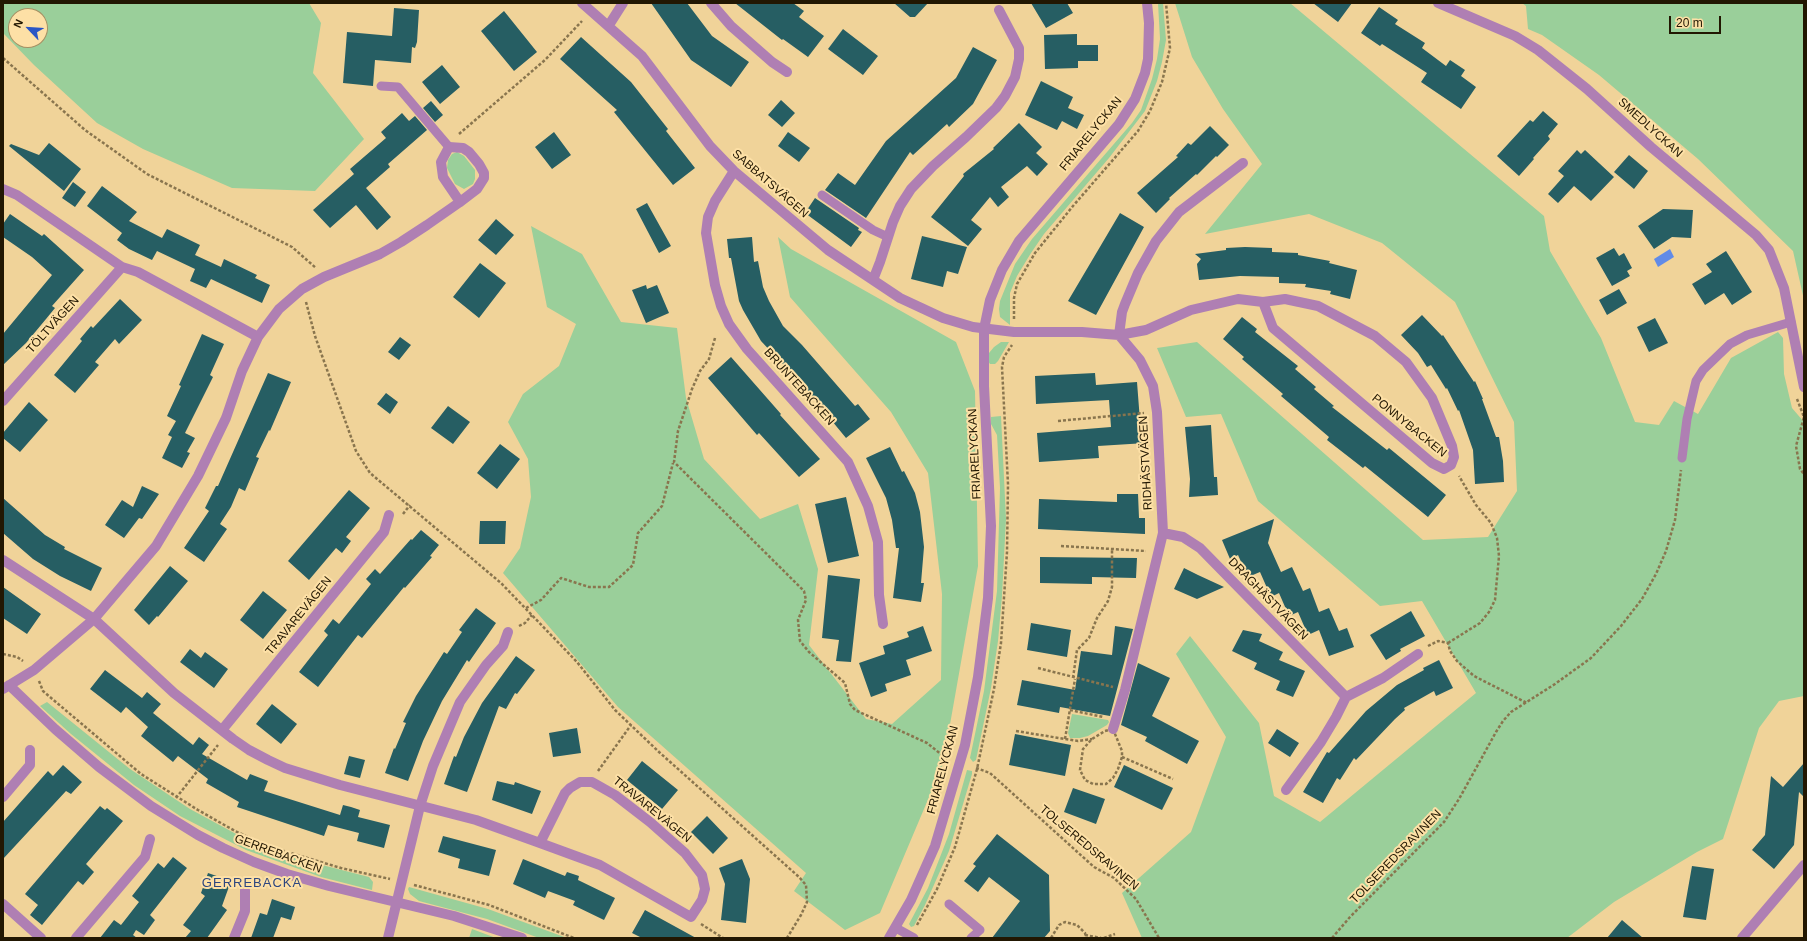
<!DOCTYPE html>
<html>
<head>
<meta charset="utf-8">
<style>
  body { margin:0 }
  #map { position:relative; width:1807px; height:941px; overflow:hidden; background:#f0d399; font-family:Arial,sans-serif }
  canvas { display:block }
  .frame { position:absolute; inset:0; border:4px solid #221702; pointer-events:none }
  .north { position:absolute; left:8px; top:8px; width:40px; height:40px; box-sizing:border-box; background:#fde0a6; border:1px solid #a59064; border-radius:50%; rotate:295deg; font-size:11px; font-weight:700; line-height:16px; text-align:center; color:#221702 }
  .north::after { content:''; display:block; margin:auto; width:14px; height:18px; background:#2b56c5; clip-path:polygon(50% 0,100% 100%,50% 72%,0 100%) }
  .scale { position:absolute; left:1669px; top:16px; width:52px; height:18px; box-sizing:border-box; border:2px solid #221702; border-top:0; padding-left:5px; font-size:12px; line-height:14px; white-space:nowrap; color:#221702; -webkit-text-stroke:3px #fde0a6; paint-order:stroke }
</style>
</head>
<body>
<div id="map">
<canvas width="1807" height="941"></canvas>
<div class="frame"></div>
<div class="north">N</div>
<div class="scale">20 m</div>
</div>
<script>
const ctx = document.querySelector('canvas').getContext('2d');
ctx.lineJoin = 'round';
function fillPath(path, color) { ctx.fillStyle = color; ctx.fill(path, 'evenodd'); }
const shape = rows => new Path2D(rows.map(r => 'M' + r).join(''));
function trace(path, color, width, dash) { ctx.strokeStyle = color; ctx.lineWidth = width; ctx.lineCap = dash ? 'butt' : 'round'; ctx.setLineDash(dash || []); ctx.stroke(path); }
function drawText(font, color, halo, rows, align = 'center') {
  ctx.font = font + ' Arial,sans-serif'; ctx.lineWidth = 4; ctx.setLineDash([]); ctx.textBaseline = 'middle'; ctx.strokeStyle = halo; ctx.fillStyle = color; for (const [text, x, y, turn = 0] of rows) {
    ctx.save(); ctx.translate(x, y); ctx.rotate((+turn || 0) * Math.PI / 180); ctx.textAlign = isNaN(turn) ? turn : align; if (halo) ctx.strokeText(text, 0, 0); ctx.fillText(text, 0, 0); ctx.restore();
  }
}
const green = shape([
  [3,3,309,3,321,23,313,73,364,139,315,191,232,188,143,149,97,123,34,65,3,33],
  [16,16,40,16,40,40,16,40],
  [1158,3,1163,3,1166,40,1162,62,1157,81,1145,111,1109,158,1044,234,1031,253,1017,276,1010,293,1010,325,1000,317,999,309,1000,301,1015,264,1032,239,1132,123,1141,110,1152,79,1157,59,1160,39],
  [1175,3,1290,3,1544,216,1550,251,1601,338,1635,422,1659,425,1674,401,1698,414,1731,358,1778,332,1783,338,1784,374,1792,408,1804,422,1804,696,1779,701,1759,728,1723,839,1697,852,1614,902,1567,938,1142,938,1122,893,1191,832,1226,737,1176,654,1190,636,1259,723,1274,796,1320,822,1476,693,1422,601,1380,606,1258,501,1221,414,1186,417,1157,348,1197,342,1423,540,1488,537,1517,491,1514,422,1455,302,1382,243,1309,214,1205,234,1262,164,1223,109,1192,57],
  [1522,3,1804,3,1804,300,1793,251,1698,159,1599,75,1542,35,1528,29,1526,6],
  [457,152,464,156,475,170,475,179,473,184,464,189,455,184,447,168,448,160,452,154],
  [531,226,582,254,621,322,677,328,686,398,704,459,760,519,798,504,818,569,809,645,866,719,892,724,941,680,942,594,928,473,891,412,790,297,778,237,791,249,956,342,975,391,978,566,943,764,880,913,845,930,794,891,806,873,618,707,503,573,520,548,531,497,528,459,508,422,523,394,559,366,576,324,547,307],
  [1001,342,1009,342,998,361,995,364,990,364,988,361,989,353,994,347],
  [1001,416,1006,519,1002,596,998,641,991,688,976,760,973,762,970,758,984,691,997,591,1000,488,997,435,991,424,991,417],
  [47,702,130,769,190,809,238,835,291,857,369,877,373,882,372,890,321,877,246,850,180,816,134,785,71,734,40,706],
  [1072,714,1108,720,1109,722,1107,725,1088,736,1080,738,1070,738,1068,733],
  [967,770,972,771,972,774,949,851,925,905,914,926,911,927,909,924,928,888,949,834],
  [409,887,488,909,567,938,539,938,487,919,419,901,410,894,408,889],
  [472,929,496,938,469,938]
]);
const water = shape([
  [1670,249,1674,257,1658,267,1654,259]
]);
const building = shape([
  [651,3,687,3,712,36,749,62,731,87,691,60],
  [735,3,793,3,804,11,799,17,824,36,808,57,783,39,782,40],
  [894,3,928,3,915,17,910,17],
  [1031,3,1067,3,1073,13,1046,28],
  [1313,3,1352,3,1338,22],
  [1379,7,1398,20,1395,24,1425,43,1422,48,1446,66,1450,60,1465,70,1461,76,1476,87,1461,109,1421,82,1427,73,1382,44,1380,46,1361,33],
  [394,8,419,10,417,42,415,48,412,47,411,63,375,60,373,86,343,83,347,32,392,36],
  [504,11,537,52,514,71,481,31],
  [843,29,878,56,863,75,828,49],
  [1077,34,1077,45,1098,45,1098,61,1078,61,1078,68,1045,69,1044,35],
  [581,37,631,82,668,129,666,131,695,168,673,185,614,112,617,110,560,59],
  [973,47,997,60,973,104,949,127,947,124,913,155,910,152,866,218,825,190,838,173,855,185,886,141,956,78],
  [442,65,460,87,440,104,422,82],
  [1041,81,1073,97,1068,108,1084,115,1077,129,1062,121,1057,130,1025,115],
  [781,100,795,113,782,127,768,115],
  [431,101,443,115,435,122,423,108],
  [1543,111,1558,124,1548,136,1550,139,1533,158,1534,159,1519,176,1497,156,1530,120,1533,122],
  [402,113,409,121,415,116,427,130,388,164,390,167,366,188,391,217,377,230,356,205,330,228,313,210,354,174,350,169,386,138,381,132],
  [1019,123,1042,147,1036,153,1048,164,1037,176,1027,166,1001,187,1009,197,998,207,990,197,971,220,982,229,968,246,931,217,964,176,963,174,994,149,993,148],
  [1210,126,1229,145,1217,157,1216,156,1197,175,1196,174,1169,198,1170,199,1156,213,1137,193,1178,157,1176,156,1188,143,1191,145],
  [554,132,571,155,552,169,535,147],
  [788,132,810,148,799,162,778,146],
  [49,143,81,169,64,191,9,146,11,144,39,155],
  [1577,150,1581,154,1585,150,1614,177,1591,201,1574,186,1558,203,1548,194,1564,176,1558,171],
  [1629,155,1648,171,1634,189,1614,172],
  [73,182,86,192,75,207,62,198],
  [102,186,137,212,129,221,162,238,167,229,200,245,195,255,221,267,224,259,257,275,255,278,270,285,262,303,211,279,206,288,190,281,195,269,157,251,152,260,129,249,117,240,122,233,87,206],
  [815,198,859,228,858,230,862,232,851,247,805,213],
  [647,203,671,246,659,253,636,209],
  [1663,209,1693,210,1691,238,1672,237,1654,249,1638,226],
  [1120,213,1144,227,1096,315,1068,301],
  [10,214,42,236,44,234,84,270,52,306,55,308,46,319,26,343,3,365,3,334,52,275,32,257,3,237,3,224],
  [496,219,514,235,496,255,478,240],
  [922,236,967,247,958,274,947,271,943,287,911,279],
  [752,237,754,262,758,261,763,287,769,301,783,326,802,345,855,406,858,404,870,419,846,438,818,404,819,403,761,341,743,310,739,301,731,258,729,258,727,239],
  [1245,247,1272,248,1272,252,1298,253,1298,255,1330,261,1329,263,1357,270,1350,299,1330,294,1331,291,1305,287,1306,284,1279,283,1279,277,1240,276,1199,280,1197,264,1201,259,1195,254,1226,250,1226,248],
  [1614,248,1619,256,1624,253,1632,268,1627,271,1630,276,1612,286,1596,258],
  [1726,251,1752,292,1732,305,1724,293,1705,305,1692,284,1712,272,1706,264],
  [480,263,506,283,479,318,453,297],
  [646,285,647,289,657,285,669,313,646,323,632,290],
  [1619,289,1627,303,1607,315,1599,300],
  [120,299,142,320,119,344,115,339,95,362,99,365,75,393,54,375,82,341,80,339,91,326,93,328],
  [1422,315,1442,336,1443,335,1474,382,1475,381,1483,399,1482,399,1496,437,1499,437,1503,461,1504,482,1475,484,1473,450,1459,410,1458,411,1447,388,1446,389,1431,365,1427,367,1418,353,1401,335],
  [1242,317,1257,329,1255,332,1298,366,1295,369,1316,387,1314,389,1334,406,1332,407,1387,450,1389,448,1446,495,1428,517,1365,466,1363,468,1327,440,1329,437,1281,396,1283,394,1242,359,1244,357,1223,339],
  [1655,318,1668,343,1649,352,1637,327],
  [202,334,224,344,210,375,213,377,185,433,195,438,187,452,190,453,182,468,162,458,172,437,168,435,176,421,167,416,181,386,179,385],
  [400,337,411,345,399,360,388,352],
  [731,357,781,414,780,415,820,459,799,477,759,433,757,435,708,378],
  [268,373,291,382,270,431,269,430,256,457,259,458,245,491,239,488,231,507,220,524,227,529,204,562,184,548,209,511,205,508,216,486,218,486],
  [1095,373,1096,385,1137,382,1140,421,1145,421,1146,443,1098,446,1099,458,1039,462,1037,433,1111,427,1109,400,1036,404,1035,376],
  [386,393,398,402,390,414,377,404],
  [29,402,48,420,20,452,3,438,3,433],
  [448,406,470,422,453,444,431,428],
  [1211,425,1214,477,1217,477,1218,495,1189,497,1190,479,1185,427],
  [500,444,520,459,497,489,477,473],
  [890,447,902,472,904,471,915,493,920,512,924,547,921,583,924,583,921,602,893,598,899,548,896,548,892,520,886,498,866,458],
  [142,486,159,494,142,519,139,518,124,538,105,525,122,500,133,507],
  [349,490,370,508,346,537,351,541,342,553,336,548,309,580,288,561],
  [1117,494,1138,494,1139,518,1145,518,1145,534,1038,529,1039,499,1117,502],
  [846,497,859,556,828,563,815,504],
  [3,498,45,535,65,547,64,549,102,568,91,591,60,576,33,559,3,533],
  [1274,519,1268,543,1281,572,1292,567,1303,591,1310,588,1319,612,1329,608,1339,631,1347,628,1354,647,1329,656,1319,630,1308,635,1298,612,1289,616,1279,593,1271,597,1260,572,1248,577,1238,555,1230,559,1222,540],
  [480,521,506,521,505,544,479,544],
  [421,530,439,545,430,556,432,557,405,588,404,587,362,638,358,635,318,687,299,672,328,635,324,631,333,619,339,624,371,584,366,579,375,569,380,574,411,539,412,540],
  [1040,557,1137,558,1136,578,1092,577,1092,584,1040,583],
  [170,566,188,581,158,617,157,616,149,625,134,610],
  [1184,568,1198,575,1224,587,1197,599,1174,589],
  [828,575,860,579,851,662,836,661,839,640,822,638],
  [3,587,41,614,27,634,3,618],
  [263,591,287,610,263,639,240,620],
  [476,608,496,623,469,662,467,660,442,701,423,741,408,781,385,773,394,748,395,749,406,723,403,722,416,696,444,652,447,654,462,632,459,630],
  [1411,611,1425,636,1400,649,1401,651,1386,660,1370,635],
  [1031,623,1071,630,1067,657,1027,650],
  [923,626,932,651,906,660,911,675,885,684,887,691,871,697,859,663,885,654,883,646,909,637,907,632],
  [1115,626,1133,629,1110,716,1060,707,1059,713,1017,705,1022,680,1075,690,1081,651,1112,655],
  [1243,630,1262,634,1259,641,1283,652,1279,660,1305,671,1293,697,1276,690,1280,681,1254,669,1257,663,1232,651],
  [190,649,201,658,205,652,228,669,214,688,180,662],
  [516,656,535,670,517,694,515,693,506,709,499,706,467,792,444,784,454,756,456,757,464,737,482,703],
  [1439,660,1453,688,1436,696,1434,691,1404,708,1405,710,1395,719,1356,760,1354,758,1340,780,1337,778,1323,803,1303,792,1327,752,1329,753,1366,711,1397,685,1424,670,1423,668],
  [1138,663,1170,678,1152,716,1199,741,1187,764,1145,741,1147,737,1121,725],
  [105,670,142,698,147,692,161,704,153,713,193,745,199,737,209,745,202,754,247,780,250,774,268,781,264,791,340,815,343,805,351,807,360,810,358,817,390,825,384,848,357,841,359,833,328,825,324,836,237,807,239,802,206,783,208,779,178,756,173,762,141,736,148,727,126,707,121,713,90,689],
  [272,704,297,724,281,744,256,724],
  [577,728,581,753,553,757,549,733],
  [1277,729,1299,743,1290,757,1268,743],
  [1015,734,1071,745,1065,776,1009,765],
  [349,756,365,760,360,778,344,774],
  [642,761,678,790,662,809,627,780],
  [1804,763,1804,797,1799,792,1794,845,1774,869,1752,850,1765,835,1771,776,1783,787],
  [63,765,82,782,71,794,66,791,3,859,3,822,48,771,53,776],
  [1124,765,1173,788,1162,810,1114,787],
  [497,781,514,785,515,782,541,791,532,814,492,800],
  [1073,788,1105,799,1096,824,1064,812],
  [100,806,105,810,107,808,123,821,86,864,94,872,83,885,78,881,42,925,30,915,38,905,25,894],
  [707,816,728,838,713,854,691,832],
  [997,834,1049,875,1050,931,1044,938,992,938,1020,901,989,877,978,892,964,881,976,866,973,864],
  [443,836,496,850,489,876,458,868,460,859,438,852],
  [173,857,187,868,150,915,155,920,144,935,136,930,133,935,137,938,100,938,114,920,121,925,139,902,132,896,158,863,164,868],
  [523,859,565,876,567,872,579,876,578,880,615,898,604,920,573,905,575,901,548,891,545,898,513,884],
  [742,859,750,879,746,923,721,920,725,884,719,868],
  [1692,866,1714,869,1706,920,1683,917],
  [208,873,231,881,222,906,227,910,207,938,185,938,191,931,183,925,205,896,201,893],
  [272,899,295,907,291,920,281,917,273,938,251,938,260,913,267,915],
  [645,910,696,938,642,938,632,933],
  [1622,920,1643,938,1607,938]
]);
const path = shape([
  [3,58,85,130,147,174,292,247,316,268],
  [459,134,545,60,582,21],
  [306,302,315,336,356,451,370,473,501,583,577,662,615,710,659,752,799,877,806,885,807,902,801,915,787,938],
  [1014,319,1014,298,1017,284,1035,253,1073,206,1138,131,1150,111,1162,82,1170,48,1166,3],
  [715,338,709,359,700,371,692,389,678,431,674,462,804,591,806,600,798,620,800,641,809,652,845,683,850,704,855,710,927,743,947,759],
  [1797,399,1804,417,1796,446,1800,469,1804,474],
  [1058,421,1144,413],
  [403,514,410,505],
  [1061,546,1146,551],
  [526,608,541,600,561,578,589,587,609,587,633,565,638,533,662,506,673,463],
  [519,626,525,623,532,615],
  [1448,643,1480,623,1489,612,1495,600,1499,556,1497,538,1491,523,1476,505,1459,476],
  [1428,646,1438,641,1448,643,1450,651,1457,661,1474,676,1527,703],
  [3,654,17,657,23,661],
  [1038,668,1113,687],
  [1073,678,1077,650,1089,638,1097,618,1108,601,1112,587,1112,549],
  [39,681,43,691,50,697,141,774,198,810,235,831,267,846,341,868,390,879],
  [1070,710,1103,717],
  [1113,729,1122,751,1122,757,1118,769,1113,778,1106,784,1093,784,1085,780,1080,770,1083,749,1092,739,1105,731,1113,729],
  [1016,731,1065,739,1078,741,1092,739],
  [1065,739,1075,679],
  [1122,757,1173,779],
  [976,768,990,773,1094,867,1114,878,1136,899,1159,938],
  [598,771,631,725],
  [176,798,218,745],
  [414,885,489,905,574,938],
  [701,924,723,938],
  [917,925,937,889,955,847,977,769,994,689,1001,643,1007,552,1008,484,1002,367,1004,357,1012,345],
  [1085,935,1101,938],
  [1051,938,1059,925,1065,922,1077,925,1085,933,1086,938],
  [1104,938,1115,934],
  [1332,938,1350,917,1444,822,1459,799,1496,732,1503,721,1511,712,1555,684,1591,658,1621,626,1642,599,1656,574,1666,551,1675,520,1681,470]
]);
const service = shape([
  [381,86,398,87,449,147],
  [822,195,873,230,888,237],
  [1682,458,1687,419,1696,381,1703,370,1730,344,1747,335,1791,322],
  [949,904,980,930,971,938],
  [896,928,914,938]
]);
const minor = shape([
  [582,3,642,56,710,146,734,171,828,250,900,298,943,318,973,327,1014,332,1082,332,1119,335,1140,360,1153,386,1157,412,1163,533,1125,690,1113,729],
  [711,3,731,26,772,62,787,72],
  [1438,3,1515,36,1538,50,1587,89,1651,147,1756,235,1769,250,1784,288,1804,387],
  [609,25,623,3],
  [1243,163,1179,212,1156,241,1138,273,1125,304,1122,312,1119,335,1146,330,1191,310,1238,299,1263,302,1285,299,1318,306,1375,336,1406,362,1432,398,1452,446,1454,457,1451,465,1444,469,1432,463,1273,328,1263,302],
  [734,171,715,201,708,217,706,233,715,285,721,306,729,324,747,349,848,462,868,506,878,542,879,595,883,624],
  [3,189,17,195,122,267,138,272,258,337],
  [873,280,880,262,893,222,900,206,911,189,933,166,966,137,996,108,1005,96,1015,77,1019,59,1019,48,999,10],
  [3,401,122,267],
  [1163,533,1183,537,1200,548,1346,697],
  [3,560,94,619,174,693,233,739,249,750,268,760,285,768,340,785,476,820,540,843,600,865,691,917,702,900,705,889,702,875,685,853,650,822,615,795,592,782,580,782,570,788,565,793,540,843],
  [9,685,55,729,99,767,151,806,198,835,223,848,254,862,287,874,329,886,454,916,522,938],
  [3,689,34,670,94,619,156,546,198,476,226,418,242,371,258,337,279,309,302,289,324,277,380,254,401,242,427,225,460,202,477,189,484,178,484,173,479,164,469,152,463,148,449,147,441,162,443,177,460,202],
  [222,730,384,532,389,515],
  [1286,790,1321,742,1336,717,1346,697,1383,678,1418,654],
  [3,797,30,765,30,750],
  [3,904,41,938],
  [76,938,145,857,150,839],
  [234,938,245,911,245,890],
  [388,938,420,806,433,766,460,702,486,665,503,646,508,632],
  [1742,938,1804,865]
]);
const tertiary = shape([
  [889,938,911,900,935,846,965,745,978,677,988,598,991,526,984,386,984,329,990,300,1002,270,1019,241,1119,124,1135,99,1145,73,1148,59,1149,23,1147,3]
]);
const streetNames = [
  ["SMEDLYCKAN",1650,128,42],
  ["FRIARELYCKAN",1091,134,-51],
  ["SABBATSVÄGEN",770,184,41],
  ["TÖLTVÄGEN",53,325,-48],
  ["BRUNTEBACKEN",799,387,48],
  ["PONNYBACKEN",1409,426,39],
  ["FRIARELYCKAN",975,454,-93],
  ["RIDHÄSTVÄGEN",1146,463,-93],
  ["DRAGHÄSTVÄGEN",1268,599,46],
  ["TRAVAREVÄGEN",299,616,-51],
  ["FRIARELYCKAN",943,770,-75],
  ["TRAVAREVÄGEN",652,810,39],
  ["TOLSEREDSRAVINEN",1089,848,40],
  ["GERREBACKEN",278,854,20],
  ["TOLSEREDSRAVINEN",1396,857,-46]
];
const neighbourhoodNames = [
  ["GERREBACKA",252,883]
];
fillPath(green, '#9acf9a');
fillPath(water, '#618be7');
fillPath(building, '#265e63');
trace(path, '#89754e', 2.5, [3, 2]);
trace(service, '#af7fb3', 9);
trace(minor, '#af7fb3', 10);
trace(tertiary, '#af7fb3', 10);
drawText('12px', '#221702', '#fde0a6', streetNames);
ctx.letterSpacing = '1px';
drawText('13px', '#2d467f', '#fde0a6', neighbourhoodNames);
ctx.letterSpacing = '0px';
</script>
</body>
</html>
